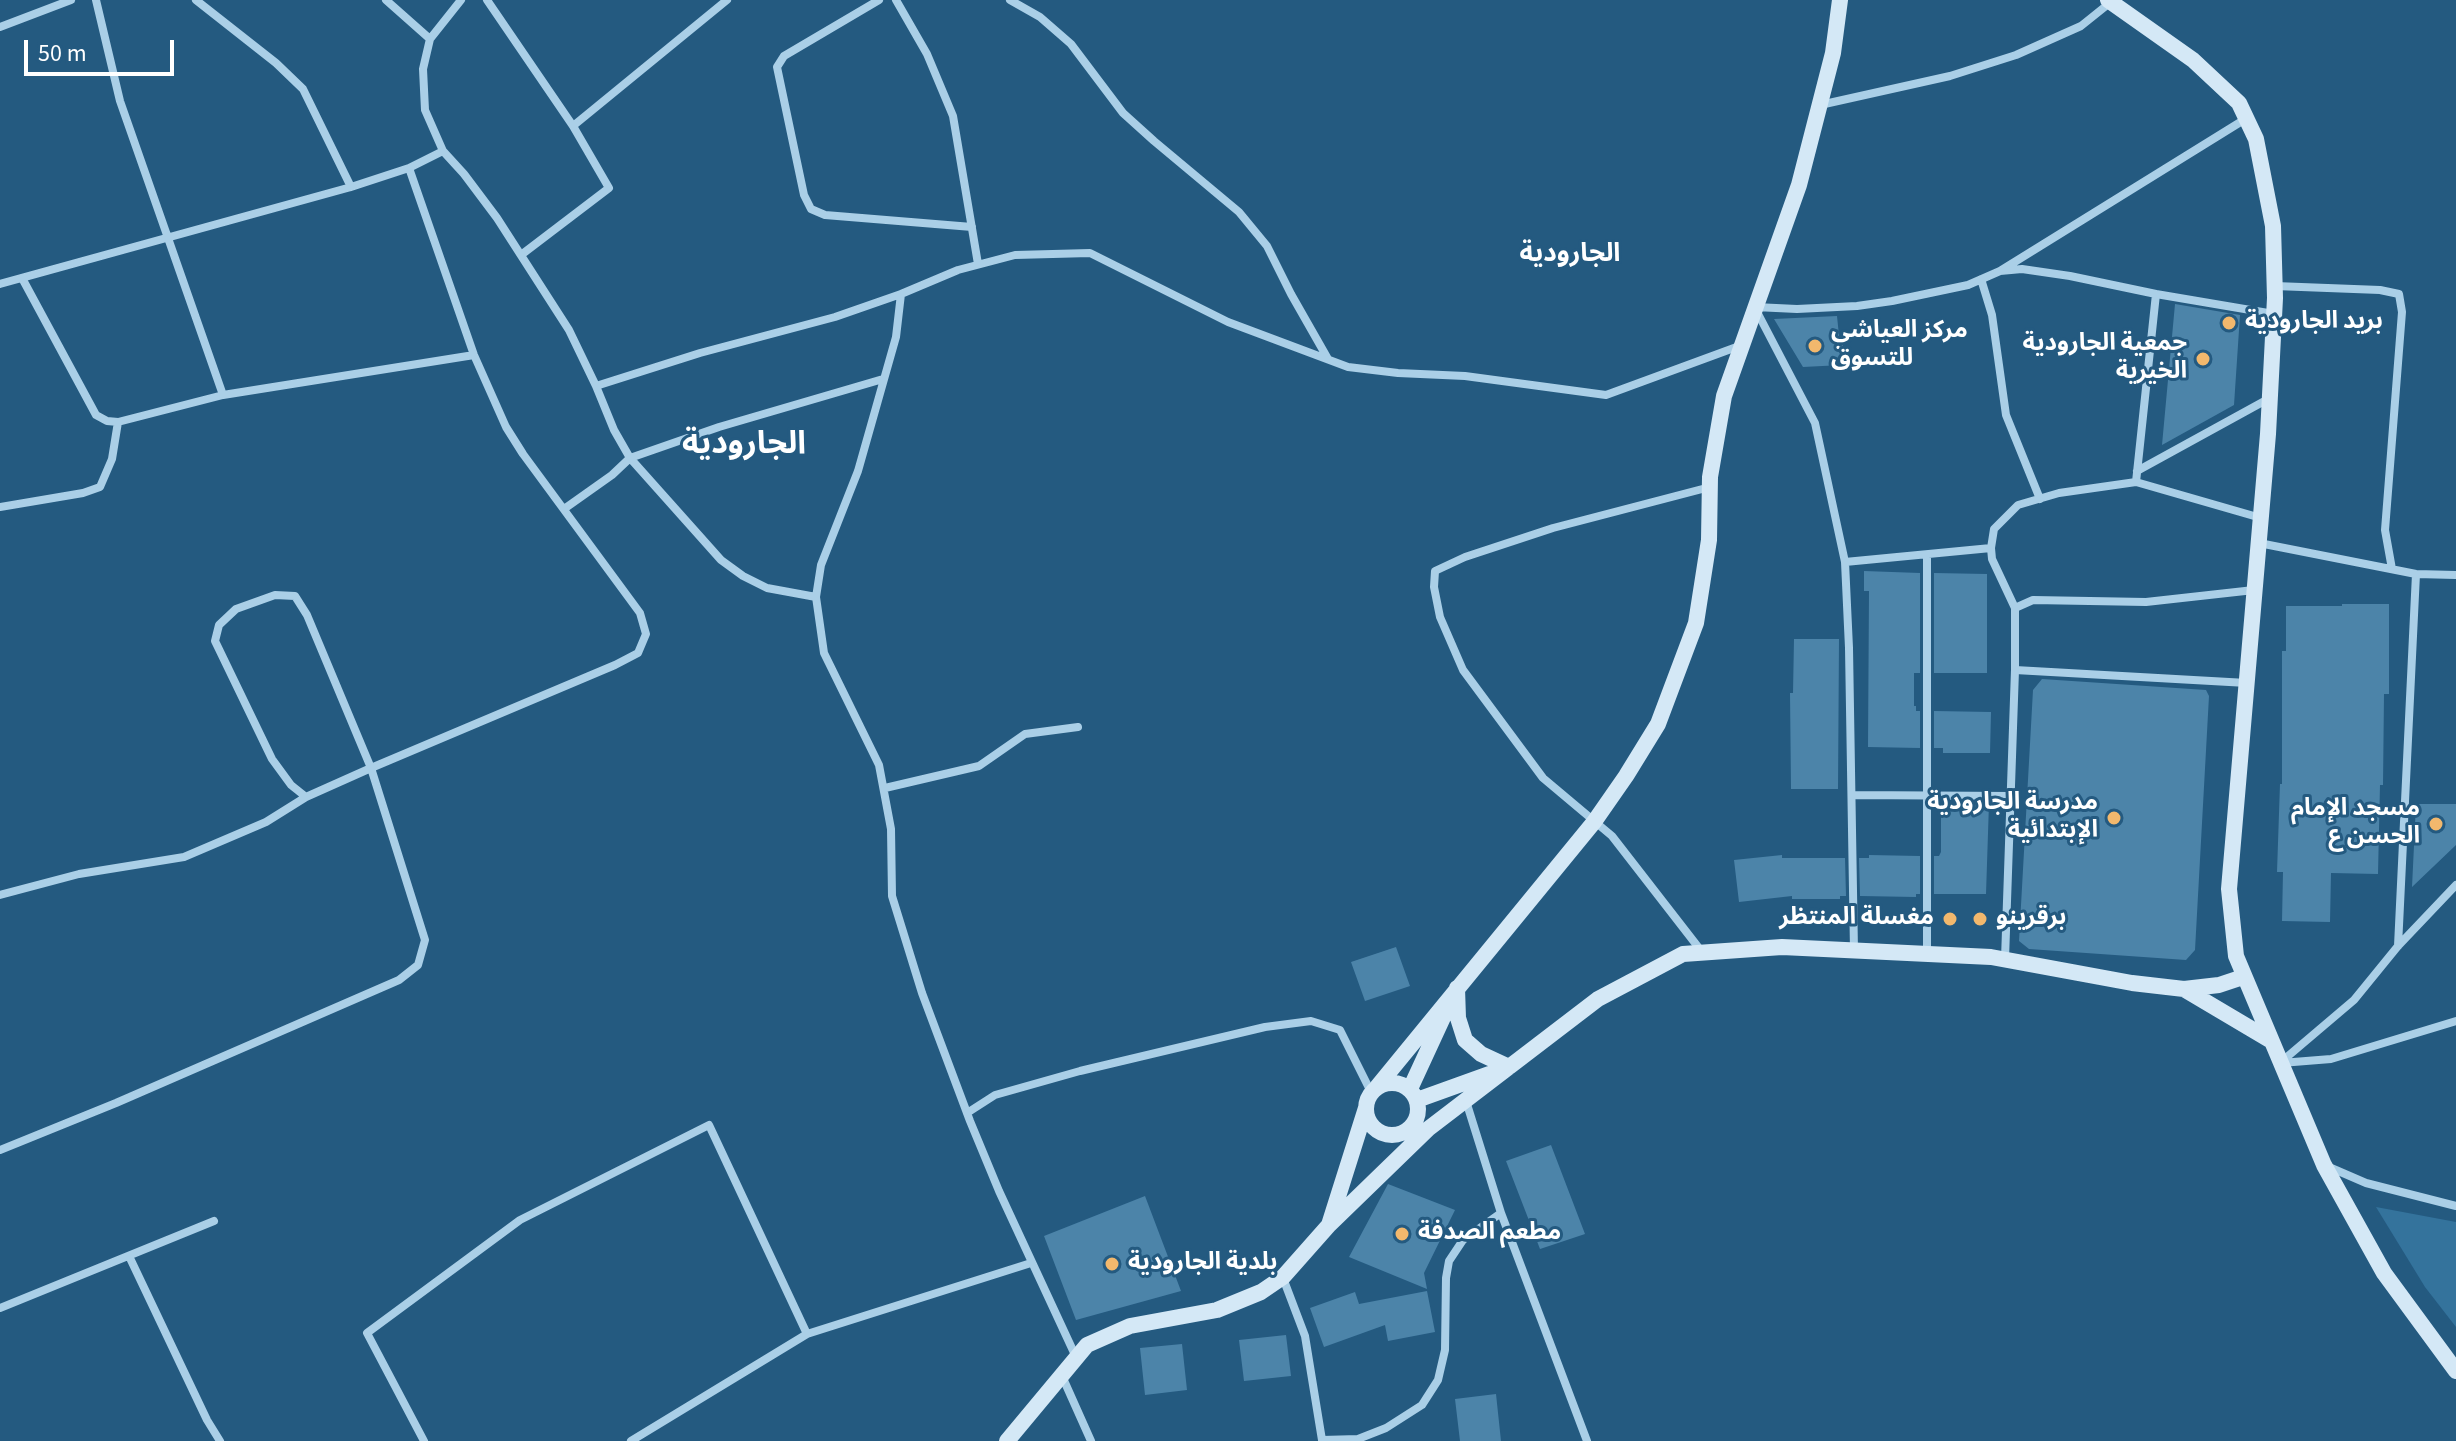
<!DOCTYPE html>
<html>
<head>
<meta charset="utf-8">
<style>
  body { margin:0 }
  #map { position:relative; width:2456px; height:1441px; overflow:hidden; background:#245a80; font-family:"Source Sans 3",sans-serif }
  canvas { display:block }
  .scale { position:absolute; left:24px; top:40px; width:150px; height:36px; box-sizing:border-box; border:4px solid #fff; border-top:0; padding-left:10px; font-size:24px; line-height:28px; white-space:nowrap; color:#fff; -webkit-text-stroke:6px #245a80; paint-order:stroke }
</style>
</head>
<body>
<div id="map">
<canvas width="2456" height="1441"></canvas>
<div class="scale">50 m</div>
</div>
<script>
const ctx = document.querySelector('canvas').getContext('2d');
ctx.lineJoin = 'round';
function fillPath(path, color) { ctx.fillStyle = color; ctx.fill(path, 'evenodd'); }
const shape = rows => new Path2D(rows.map(r => 'M' + r).join(''));
function trace(path, color, width, dash) { ctx.strokeStyle = color; ctx.lineWidth = width; ctx.lineCap = dash ? 'butt' : 'round'; ctx.setLineDash(dash || []); ctx.stroke(path); }
function drawText(font, color, halo, rows, align = 'center') {
  ctx.font = font + ' "Source Sans 3","Noto Sans Arabic",sans-serif'; ctx.lineWidth = 6; ctx.setLineDash([]); ctx.textBaseline = 'middle'; ctx.strokeStyle = halo; ctx.fillStyle = color; for (const [text, x, y, turn = 0] of rows) {
    ctx.save(); ctx.translate(x, y); ctx.rotate((+turn || 0) * Math.PI / 180); ctx.textAlign = isNaN(turn) ? turn : align; if (halo) ctx.strokeText(text, 0, 0); ctx.fillText(text, 0, 0); ctx.restore();
  }
}
const green = shape([
  [2376,1207,2456,1222,2456,1327,2425,1287]
]);
const building = shape([
  [2175,304,2240,315,2234,405,2162,445],
  [1837,316,1842,365,1803,367,1774,319],
  [1864,571,1920,573,1920,673,1914,673,1914,706,1916,706,1916,711,1920,711,1920,748,1868,747,1869,591,1864,591],
  [1934,573,1987,574,1987,673,1934,673],
  [2342,604,2389,604,2389,694,2384,694,2383,785,2380,785,2378,874,2331,873,2330,922,2282,921,2283,872,2277,872,2280,784,2282,784,2282,651,2286,651,2286,606,2342,606],
  [1794,639,1839,639,1838,789,1791,789,1790,693,1793,693],
  [2042,679,2206,690,2209,696,2195,950,2186,960,2029,949,2019,941,2033,690],
  [1934,711,1991,712,1990,753,1943,753,1943,748,1934,748],
  [1941,803,1989,803,1986,894,1934,894,1934,856,1939,856,1941,852],
  [2416,804,2456,804,2456,845,2412,887],
  [1782,855,1782,858,1845,858,1846,896,1840,896,1840,899,1792,899,1792,896,1739,902,1734,860],
  [1869,855,1920,856,1920,894,1916,894,1916,897,1860,896,1859,858,1869,858],
  [1396,947,1410,986,1365,1001,1351,962],
  [1551,1145,1585,1234,1540,1249,1506,1161],
  [1388,1184,1455,1210,1424,1273,1427,1289,1349,1257],
  [1145,1196,1181,1291,1076,1320,1044,1236],
  [1427,1291,1435,1332,1388,1341,1385,1325,1324,1347,1310,1308,1355,1292,1359,1304],
  [1286,1335,1291,1376,1244,1381,1239,1340],
  [1182,1344,1187,1390,1145,1395,1140,1348],
  [1496,1394,1501,1441,1460,1441,1455,1399]
]);
const street = shape([
  [96,0,120,101,223,395,474,355],
  [196,0,276,63,303,89,351,187],
  [386,0,430,39],
  [487,0,573,126,727,0],
  [879,0,784,56,777,67,804,195,811,209,825,215,972,227],
  [896,0,927,54,953,116,978,264],
  [1010,0,1040,17,1071,44,1123,113,1154,141,1239,212,1267,246,1291,294,1328,359],
  [0,27,71,0],
  [1820,105,1950,76,2016,55,2081,26,2111,2],
  [443,151,464,174,497,218,569,330,596,386,614,430,630,458,719,427,883,379],
  [521,255,609,188,573,126],
  [22,278,96,415,107,421,118,422,223,395],
  [1981,279,1992,315,2006,415,2040,499],
  [0,284,351,187,409,168,443,151,425,110,423,69,430,39,461,0],
  [2275,286,2380,290,2399,294,2402,312,2385,530,2392,569],
  [2156,294,2070,276,2022,269,2000,271,2247,118],
  [1755,307,1797,309,1857,306,1892,301,1968,285,2000,271],
  [1755,308,1815,423,1845,562,1849,648,1854,951],
  [596,386,700,353,835,317,901,294],
  [2137,471,2270,398],
  [2136,482,2156,294,2274,314],
  [0,507,83,493,100,487,112,459,118,422],
  [564,509,612,475,630,458,721,560,743,576,767,588,816,597],
  [2259,543,2416,574,2456,575],
  [1845,562,1991,548],
  [2015,608,1992,559,1991,548,1994,529,2018,505,2059,493,2136,482,2261,518],
  [2015,670,2015,608,2033,600,2146,602,2254,590],
  [885,788,979,766,1025,734,1078,727],
  [1852,795,2011,796],
  [0,895,79,874,184,857,266,822,306,797,371,768,615,665,638,653,646,634,640,613,523,454,506,427,474,355,409,168],
  [2398,946,2416,574],
  [1702,952,1612,836,1543,778,1463,670,1440,617,1434,587,1435,571,1465,557,1553,528,1710,487],
  [1927,954,1927,555],
  [2005,959,2015,670,2247,683],
  [2281,1062,2354,1000,2398,946,2456,885],
  [2281,1063,2331,1059,2456,1021],
  [967,1113,995,1095,1080,1071,1265,1027,1311,1021,1340,1030,1371,1092],
  [0,1150,116,1103,399,980,418,965,425,940,371,768,307,615,295,596,275,595,236,609,219,625,215,641,272,759,291,785,306,797],
  [2329,1167,2366,1183,2456,1206],
  [1501,1213,1587,1441],
  [129,1256,207,1420,220,1441],
  [1283,1278,1305,1336,1322,1440,1358,1439,1386,1428,1422,1405,1438,1380,1445,1350,1446,1278,1449,1261,1463,1240,1501,1213,1466,1101],
  [0,1308,214,1221],
  [1076,1357,999,1191,970,1121,922,993,892,896,891,829,879,765,824,653,816,597,821,565,858,471,896,337,901,294,958,270,1015,255,1090,253,1228,322,1348,367,1398,373,1465,376,1606,395,1742,345],
  [1062,1376,1091,1441],
  [424,1441,367,1333,520,1220,709,1125,807,1334,1031,1263],
  [631,1441,807,1334]
]);
const secondary = shape([
  [2108,0,2193,60,2239,103,2256,139,2273,226,2275,298,2268,434,2229,889,2236,956,2324,1165,2384,1273,2456,1371],
  [1457,988,1458,1018,1465,1040,1481,1054,1509,1067],
  [2184,989,2270,1040],
  '1366 1109a26 26 0 1 1 52 0a26 26 0 1 1-52 0Z',
  [1377,1087,1594,822,1626,776,1658,724,1696,623,1709,540,1710,477,1724,396,1799,185,1833,53,1840,0],
  [1410,1089,1446,1011],
  [1417,1100,1492,1073],
  [1329,1225,1428,1129,1598,999,1683,954,1782,947,1991,957,2132,983,2184,989,2219,985,2243,977],
  [1007,1441,1087,1345,1130,1326,1217,1310,1261,1292,1283,1277,1329,1225,1366,1108]
]);
const markers = [
  [2229,323,8,"#f2b86d"],
  [1815,346,8,"#f2b86d"],
  [2203,359,8,"#f2b86d"],
  [2114,818,8,"#f2b86d"],
  [2436,824,8,"#f2b86d"],
  [1950,919,8,"#f2b86d"],
  [1980,919,8,"#f2b86d"],
  [1402,1234,8,"#f2b86d"],
  [1112,1264,8,"#f2b86d"]
];
const poiNames = [
  ["بريد الجارودية",2245,323],
  ["مركز العياشي",1831,332],
  ["للتسوق",1831,360],
  ["جمعية الجارودية",2187,345,"right"],
  ["الخيرية",2187,373,"right"],
  ["مدرسة الجارودية",2098,804,"right"],
  ["الإبتدائية",2098,832,"right"],
  ["مسجد الإمام",2420,810,"right"],
  ["الحسن ع",2420,838,"right"],
  ["مغسلة المنتظر",1934,919,"right"],
  ["برقرينو",1996,919],
  ["مطعم الصدفة",1418,1234],
  ["بلدية الجارودية",1128,1264]
];
const neighbourhoodNames = [
  ["الجارودية",1570,255]
];
const districtNames = [
  ["الجارودية",744,446]
];
fillPath(green, '#34739c');
fillPath(building, '#4c84a9');
trace(street, '#aacfe7', 8);
trace(secondary, '#d4e8f6', 16);
for (const [x, y, r, color] of markers) { const dot = new Path2D(); dot.arc(x, y, r, 0, 2 * Math.PI); ctx.fillStyle = color; ctx.fill(dot); trace(dot, '#245a80', 3); }
drawText('bold 24px', '#fff', '#245a80', poiNames, 'left');
drawText('bold 26px', '#fff', '#245a80', neighbourhoodNames);
drawText('bold 32px', '#fff', '#245a80', districtNames);
</script>
</body>
</html>
